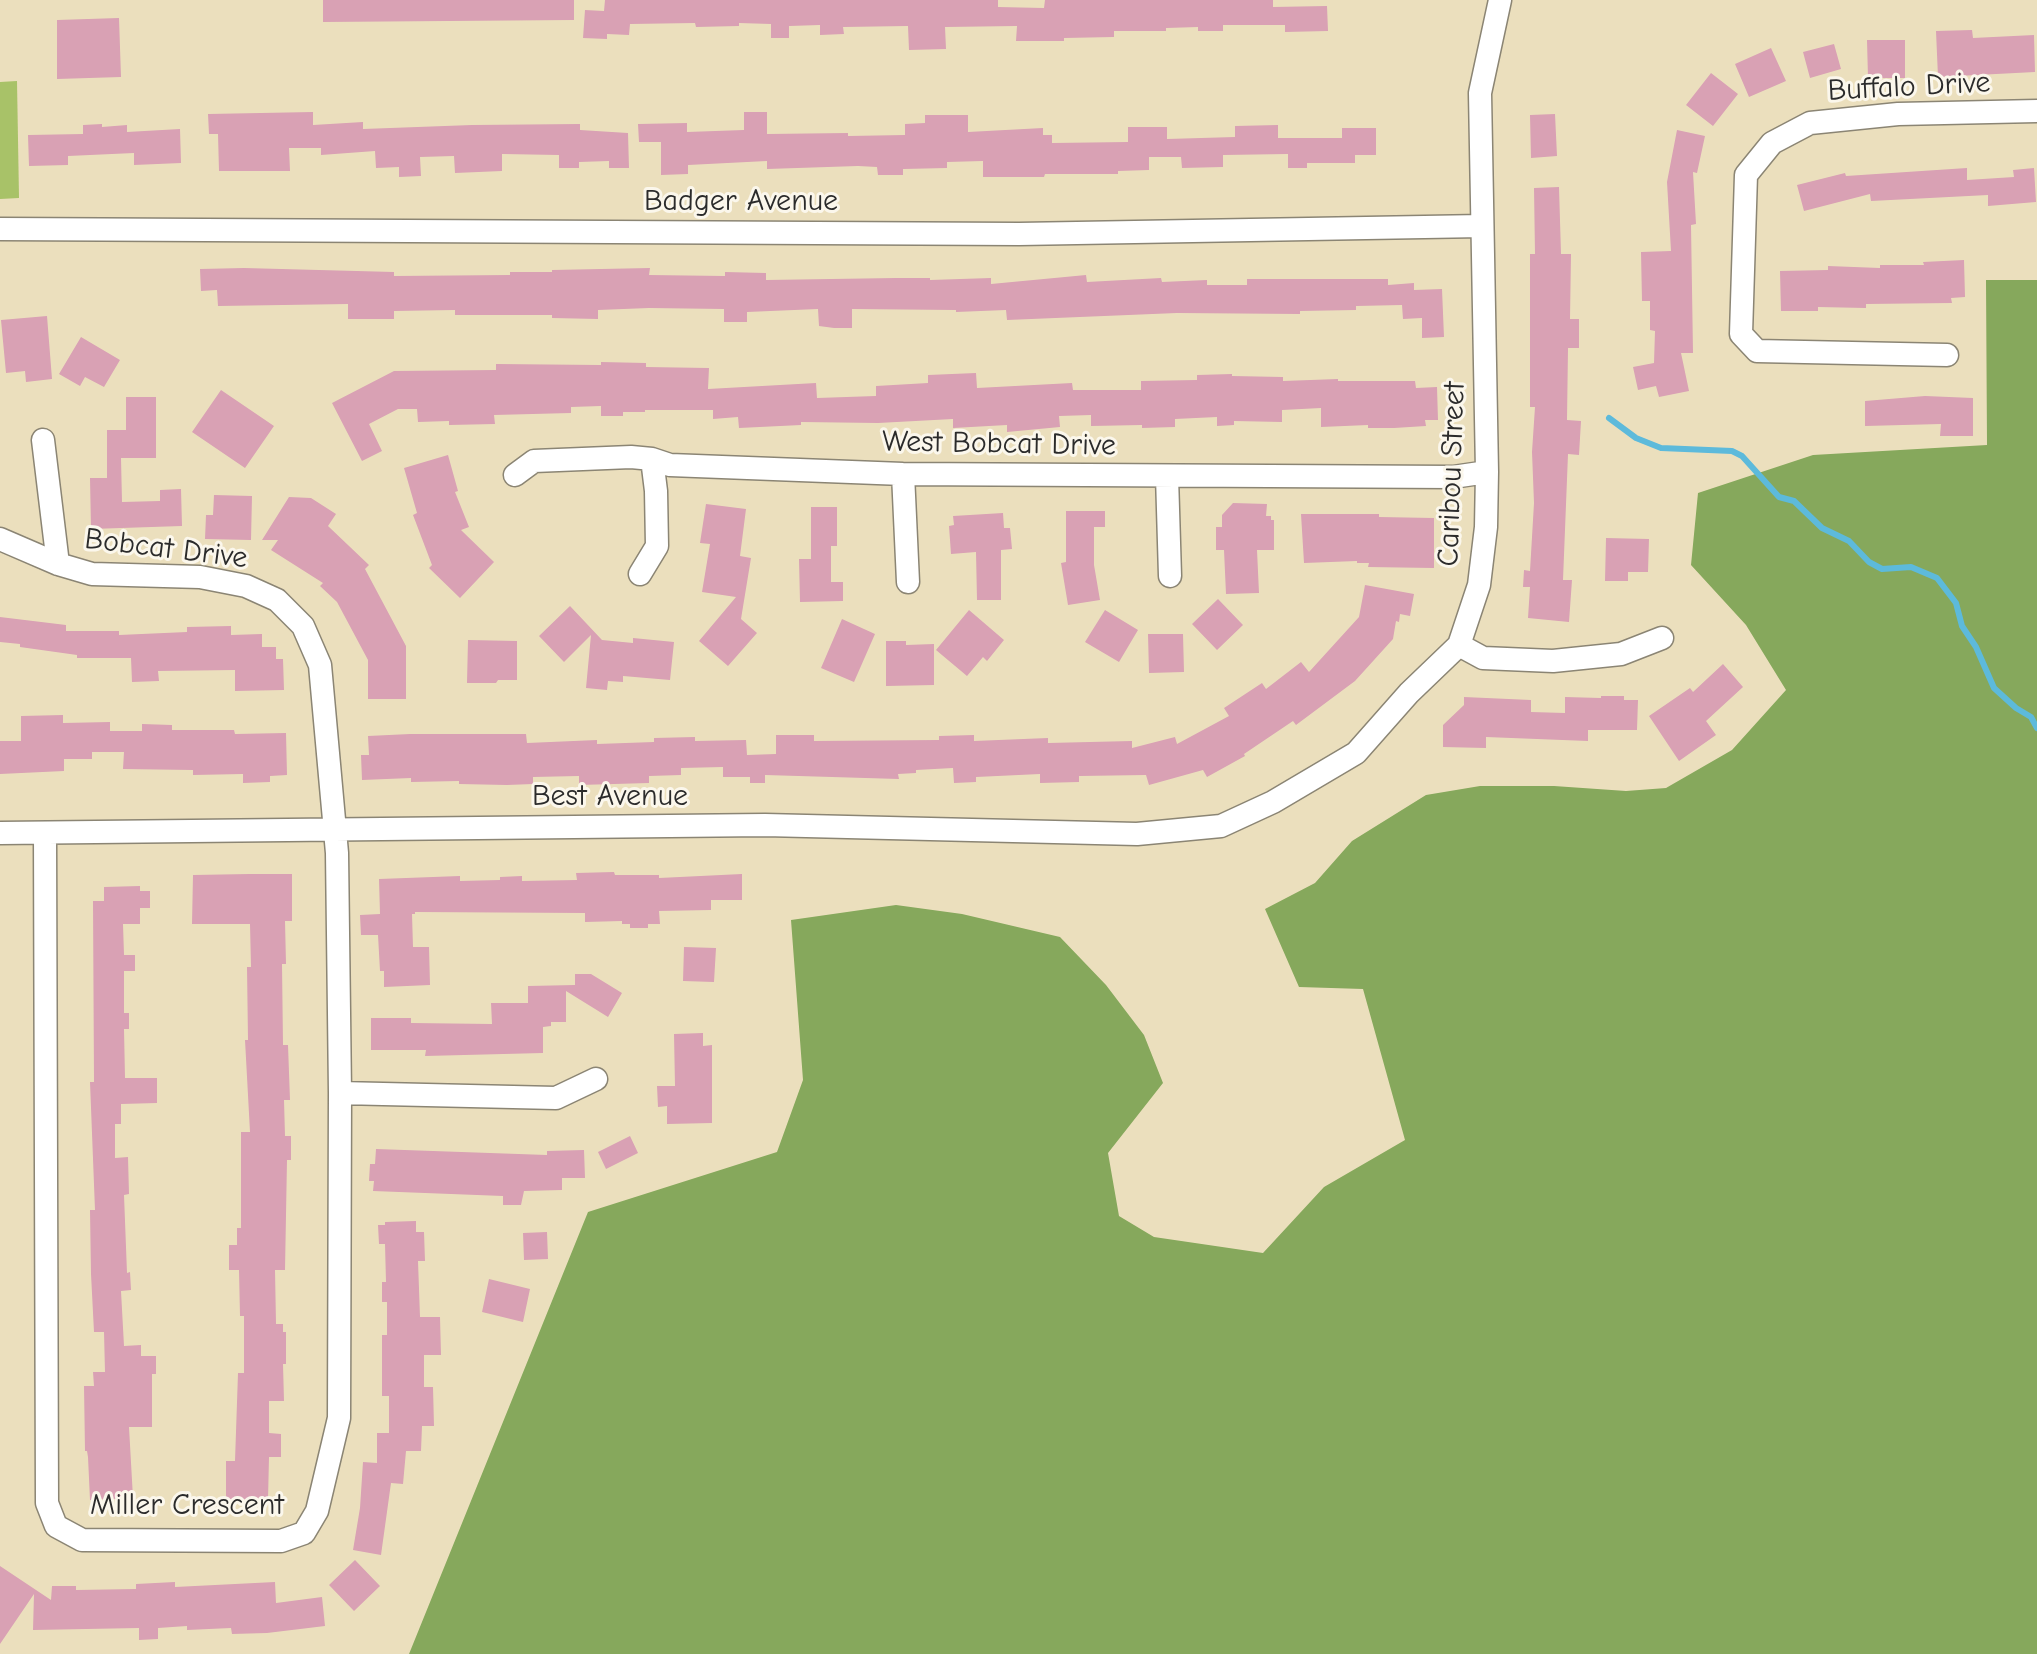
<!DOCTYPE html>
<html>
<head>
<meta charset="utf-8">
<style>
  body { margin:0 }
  canvas { display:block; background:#ebdfbd }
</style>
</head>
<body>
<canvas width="2037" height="1654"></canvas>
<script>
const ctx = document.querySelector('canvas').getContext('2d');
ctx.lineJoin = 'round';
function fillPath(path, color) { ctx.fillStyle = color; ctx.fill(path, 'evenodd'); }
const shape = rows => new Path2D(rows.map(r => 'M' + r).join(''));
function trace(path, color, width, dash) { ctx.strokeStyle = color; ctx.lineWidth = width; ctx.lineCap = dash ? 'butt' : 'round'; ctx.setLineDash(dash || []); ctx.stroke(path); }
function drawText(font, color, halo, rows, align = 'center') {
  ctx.font = font + ' "Comic Neue",sans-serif'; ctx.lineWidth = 6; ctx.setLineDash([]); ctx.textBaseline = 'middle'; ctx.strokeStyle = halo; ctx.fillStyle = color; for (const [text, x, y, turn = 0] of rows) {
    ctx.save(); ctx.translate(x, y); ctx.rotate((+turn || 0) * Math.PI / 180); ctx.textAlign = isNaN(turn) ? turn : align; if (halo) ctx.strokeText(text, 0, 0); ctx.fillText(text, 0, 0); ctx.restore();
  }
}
const green = shape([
  [17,81,19,198,0,199,0,82]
]);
const forest = shape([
  [1986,280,2037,280,2037,1654,409,1654,588,1212,777,1152,803,1080,791,920,896,905,962,914,1060,937,1106,985,1144,1035,1163,1083,1108,1153,1119,1216,1154,1237,1263,1253,1324,1187,1405,1140,1363,989,1299,987,1265,909,1315,883,1352,841,1426,795,1480,786,1554,786,1626,791,1666,788,1732,750,1786,690,1746,625,1691,565,1698,493,1813,455,1987,445]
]);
const stream = shape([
  [1609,418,1636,438,1661,448,1732,451,1742,456,1779,497,1794,501,1822,528,1849,541,1869,562,1882,569,1911,567,1937,578,1956,603,1962,626,1976,647,1994,688,2016,708,2031,717,2037,728]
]);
const building = shape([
  [323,0,574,0,574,20,323,22],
  [605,0,998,0,998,7,1044,8,1045,0,1273,0,1273,7,1327,6,1328,31,1285,32,1285,25,1223,25,1223,31,1198,31,1198,27,1166,28,1166,31,1114,31,1114,37,1064,38,1064,41,1016,41,1017,26,945,27,946,49,909,50,908,26,843,27,844,34,820,35,820,25,789,26,789,38,771,38,771,24,739,23,739,26,696,27,695,23,630,24,629,35,607,34,607,39,583,38,585,10,604,11],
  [119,18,121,77,57,79,57,20],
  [1972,30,1973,38,2034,35,2035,72,1938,77,1936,31],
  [1867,40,1905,40,1905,78,1868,78],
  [1834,44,1841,69,1810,78,1803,52],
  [1771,48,1786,81,1749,97,1735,64],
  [1711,73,1738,94,1713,126,1686,105],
  [313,112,313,125,363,122,363,129,472,125,580,124,580,130,628,133,629,168,609,168,609,161,579,162,579,168,559,168,559,155,502,154,502,171,455,173,454,156,420,157,421,176,399,177,399,167,376,168,375,151,321,155,321,148,289,148,290,171,219,171,218,134,209,134,208,114],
  [744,112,767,112,767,134,848,133,848,136,905,135,905,124,925,123,925,115,968,115,968,132,1043,128,1043,135,1052,135,1052,143,1128,142,1128,127,1167,127,1167,139,1235,137,1235,126,1278,125,1278,138,1342,138,1342,128,1376,128,1376,155,1355,155,1355,163,1307,163,1307,168,1288,168,1288,154,1223,155,1223,167,1182,168,1181,157,1149,157,1149,170,1118,171,1118,174,1045,174,1044,177,983,177,983,161,947,162,947,168,903,169,903,175,878,175,877,167,858,166,767,169,767,161,688,165,688,174,661,175,661,142,639,142,638,124,687,123,687,132,744,130],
  [1555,114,1557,156,1531,158,1530,115],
  [102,124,102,127,127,125,127,132,180,129,181,163,134,165,134,153,68,156,68,165,29,166,28,135,83,134,83,125],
  [1677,130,1705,136,1697,173,1693,172,1696,224,1691,225,1693,353,1681,353,1689,391,1659,397,1656,386,1638,390,1633,367,1654,363,1655,331,1650,330,1650,301,1642,301,1641,252,1671,251,1667,182],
  [1967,168,1967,180,2014,177,2013,170,2034,168,2036,202,1988,206,1988,195,1871,201,1870,194,1804,211,1797,185,1845,173,1846,176],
  [1559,187,1561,254,1571,254,1570,319,1579,319,1579,348,1568,348,1567,420,1581,421,1579,455,1568,454,1563,580,1572,580,1569,622,1528,618,1530,587,1523,587,1524,570,1530,571,1534,503,1532,452,1535,407,1530,407,1530,254,1535,254,1534,188],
  [1964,260,1965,297,1951,298,1952,303,1866,304,1866,308,1818,307,1818,311,1781,311,1780,271,1828,270,1828,266,1880,268,1880,265,1924,265,1923,262],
  [244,268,394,272,394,276,510,275,510,272,552,272,552,270,650,268,649,275,725,276,725,272,766,273,766,280,896,278,930,278,930,280,991,278,991,284,1086,275,1087,282,1161,278,1162,282,1207,280,1207,285,1247,285,1247,279,1388,279,1388,285,1414,283,1414,290,1442,289,1444,337,1422,338,1422,318,1403,319,1402,305,1356,306,1356,310,1300,311,1300,314,1177,313,1007,320,1006,310,956,312,956,310,852,309,852,328,834,328,819,326,818,309,747,312,747,322,724,322,724,309,649,308,598,310,598,319,552,318,552,315,455,315,455,310,394,311,394,319,348,319,348,304,218,306,217,290,201,291,200,269],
  [47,316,52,379,26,382,25,371,6,373,1,320],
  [81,337,120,360,104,387,85,377,80,386,59,374],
  [601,362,646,363,646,367,709,368,708,389,816,383,817,398,876,396,876,386,928,383,928,375,976,373,977,388,1072,383,1073,390,1141,390,1141,381,1197,380,1197,375,1232,374,1232,376,1283,377,1283,381,1338,379,1338,381,1415,381,1416,388,1437,387,1438,420,1425,420,1426,426,1394,428,1368,428,1368,425,1321,427,1321,408,1282,410,1282,422,1234,421,1234,425,1217,426,1217,417,1175,419,1175,427,1142,428,1142,425,1091,426,1091,415,1059,416,1060,427,1007,432,1007,425,953,428,953,419,878,423,801,422,801,425,739,428,738,417,713,419,713,410,645,410,645,412,623,412,623,416,601,416,601,406,571,407,571,413,494,415,495,424,449,425,449,421,418,422,417,409,398,409,369,424,382,451,362,461,332,403,394,371,496,370,496,364,601,365],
  [221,390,274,426,245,468,192,432],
  [1925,396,1973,398,1973,436,1940,436,1941,424,1865,426,1865,401],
  [126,397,156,397,156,458,121,458,122,502,160,501,160,490,181,489,182,526,91,529,90,478,107,478,107,430,126,430],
  [448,455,458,491,455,492,469,527,461,530,494,562,460,598,429,568,432,565,413,515,417,513,404,468],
  [214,495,252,496,251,540,205,539,206,515,213,515],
  [289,497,311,498,336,514,328,526,369,565,365,569,406,646,406,699,368,699,368,660,337,602,320,586,323,583,271,550,278,540,262,540],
  [1233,503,1267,504,1266,516,1271,516,1271,520,1274,520,1274,550,1257,550,1259,593,1226,594,1224,550,1216,550,1216,527,1222,527,1222,515],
  [706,504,746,509,740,556,751,558,741,619,757,633,728,666,699,641,736,597,702,592,710,544,700,543],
  [811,507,837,507,837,546,831,546,831,582,843,582,843,601,800,602,799,559,811,559],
  [1066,511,1105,511,1105,527,1094,527,1094,565,1100,600,1068,605,1061,563,1066,562],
  [1003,513,1004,528,1010,528,1012,549,1001,550,1001,600,977,600,976,552,951,554,949,526,954,525,953,516],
  [1301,514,1379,514,1379,517,1434,518,1434,568,1368,567,1369,563,1357,563,1357,561,1304,563],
  [1606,538,1649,539,1648,572,1628,572,1628,581,1605,581],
  [1365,585,1414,594,1410,616,1400,614,1399,622,1396,621,1393,639,1355,681,1296,725,1293,721,1244,754,1245,756,1207,777,1203,770,1149,785,1146,775,1079,776,1079,782,1040,783,1040,774,976,777,976,782,954,783,953,768,916,770,916,773,898,774,899,779,765,775,765,783,750,783,750,777,723,777,723,767,681,768,681,775,649,776,649,783,579,785,579,776,533,777,533,784,507,785,459,784,459,781,411,782,411,778,362,780,361,755,369,755,368,736,410,734,526,734,527,743,597,740,597,744,654,742,654,738,695,737,695,741,746,740,747,755,776,754,776,735,814,735,814,741,939,740,939,736,974,735,974,741,1048,738,1048,743,1132,741,1132,748,1175,737,1177,744,1229,716,1224,708,1262,683,1266,689,1301,662,1309,672,1359,617],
  [1218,599,1243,625,1217,650,1192,624],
  [570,606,602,640,633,643,633,638,674,642,670,680,623,676,623,682,608,681,607,690,586,688,591,635,564,662,539,636],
  [969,610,1004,640,987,661,983,657,967,676,936,650],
  [1105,610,1138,630,1119,662,1085,642],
  [0,617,66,625,66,631,119,631,119,635,187,632,187,627,231,626,231,635,262,634,262,647,276,647,276,659,283,659,284,690,235,691,235,670,158,671,159,681,132,682,131,658,77,658,77,655,20,647,20,644,0,642],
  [842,619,875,634,854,682,821,668],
  [1148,634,1183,634,1184,672,1149,673],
  [468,640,517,641,517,680,498,680,496,683,467,683],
  [886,641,906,641,906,645,934,644,934,685,886,686],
  [1723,664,1743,687,1706,721,1716,735,1679,761,1649,716,1690,688,1693,692],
  [1601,696,1624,696,1624,700,1638,700,1637,730,1588,730,1588,741,1486,737,1486,748,1443,747,1443,725,1464,705,1464,697,1531,700,1531,712,1565,713,1565,697,1601,698],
  [63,715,63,723,110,722,110,731,142,731,142,724,172,725,172,730,234,730,235,734,286,733,287,775,270,776,270,782,243,783,243,774,193,775,193,770,123,769,124,752,92,752,92,759,64,759,64,771,0,774,0,741,21,741,21,716],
  [614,872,615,875,659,875,659,878,742,874,742,900,711,900,711,910,659,911,660,924,648,924,648,928,630,928,630,924,622,924,622,921,585,922,585,913,415,912,415,914,412,914,413,947,429,947,430,985,384,987,384,971,380,971,378,935,361,935,360,915,380,914,379,879,460,876,460,881,500,880,500,877,522,876,522,881,577,880,576,873],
  [250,874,292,874,292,921,285,921,286,964,282,964,283,1045,288,1045,290,1100,284,1100,285,1136,291,1136,291,1160,287,1160,285,1270,275,1270,276,1324,283,1324,283,1332,286,1332,286,1364,283,1364,284,1401,269,1401,269,1433,281,1434,281,1457,269,1457,268,1500,226,1499,226,1461,235,1461,238,1373,244,1373,244,1316,240,1316,239,1270,229,1270,229,1245,237,1245,237,1228,241,1228,241,1132,250,1132,245,1040,248,1040,247,967,251,967,250,924,192,924,193,875],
  [140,886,140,891,150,891,150,908,140,908,140,924,123,924,124,955,135,955,135,971,124,971,124,1013,129,1013,129,1029,124,1029,125,1078,157,1078,157,1103,121,1104,121,1124,115,1124,115,1158,128,1157,129,1194,124,1195,127,1273,130,1272,131,1290,121,1291,124,1346,141,1345,141,1356,156,1356,156,1374,152,1374,152,1427,129,1427,133,1498,90,1500,88,1457,87,1451,85,1451,84,1386,94,1386,93,1372,105,1372,104,1332,94,1332,91,1274,90,1210,95,1210,90,1082,94,1082,93,901,104,901,104,887],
  [684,947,716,948,714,982,683,981],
  [575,974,591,974,622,993,608,1017,566,991,566,1022,551,1022,551,1026,543,1027,543,1053,425,1056,426,1050,371,1050,371,1018,411,1018,411,1023,492,1024,491,1003,528,1003,528,986,575,985],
  [703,1033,703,1046,712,1045,712,1123,667,1124,667,1106,658,1107,657,1086,675,1086,674,1034],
  [630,1136,638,1153,606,1169,598,1152],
  [376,1149,547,1155,547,1151,584,1150,585,1178,562,1178,562,1190,524,1191,521,1205,503,1205,503,1196,373,1191,374,1181,369,1181,370,1164,375,1164],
  [416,1221,416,1232,424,1232,425,1261,418,1261,420,1317,440,1317,441,1355,424,1355,424,1387,433,1387,434,1426,422,1426,421,1451,406,1451,403,1484,391,1483,381,1555,353,1550,360,1508,363,1462,377,1463,377,1433,389,1433,389,1396,382,1396,382,1335,387,1335,387,1302,382,1302,382,1282,386,1282,385,1244,379,1244,378,1225,385,1225,385,1222],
  [547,1232,548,1259,524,1260,523,1233],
  [489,1279,530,1289,523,1322,482,1312],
  [355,1560,380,1586,354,1611,329,1585],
  [0,1566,51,1600,52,1586,76,1586,76,1590,136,1589,136,1584,175,1582,175,1587,275,1582,276,1603,322,1597,325,1626,267,1633,232,1634,231,1628,187,1630,187,1626,158,1628,158,1639,139,1640,139,1628,33,1630,34,1594,0,1644]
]);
const minor = shape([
  [0,229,1019,234,1482,226],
  [1947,355,1757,351,1741,334,1746,175,1772,143,1810,123,1898,114,2037,111],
  [43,440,58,564],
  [903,474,908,582],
  [515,475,534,461,631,457,652,459,670,465,903,474,1453,477,1487,472],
  [1167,476,1170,576],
  [0,539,58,564,92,574,200,577,246,586,277,600,303,626,320,665,337,853,340,1093,339,1418,317,1511,304,1533,281,1541,82,1540,56,1526,47,1503,45,833],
  [640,574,657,546,656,491,652,459],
  [1459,645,1483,658,1553,661,1621,654,1662,638],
  [0,833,765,825,1137,834,1221,826,1273,802,1356,753,1409,693,1459,645,1479,585,1486,527,1487,472,1480,93,1500,0],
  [340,1093,556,1098,596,1079]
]);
const streetNames = [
  ["Buffalo Drive",1909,87,-3],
  ["Badger Avenue",741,202],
  ["West Bobcat Drive",999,444,1],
  ["Caribou Street",1452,474,-88],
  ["Bobcat Drive",166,549,7],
  ["Best Avenue",610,797],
  ["Miller Crescent",187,1506]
];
fillPath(green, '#a8c268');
fillPath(forest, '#86a85c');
trace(stream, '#5dbadb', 6);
fillPath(building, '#d9a1b4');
trace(minor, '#8b8574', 25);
trace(minor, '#fff', 22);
drawText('30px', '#2b2b2b', '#fbf7ec', streetNames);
</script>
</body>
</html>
